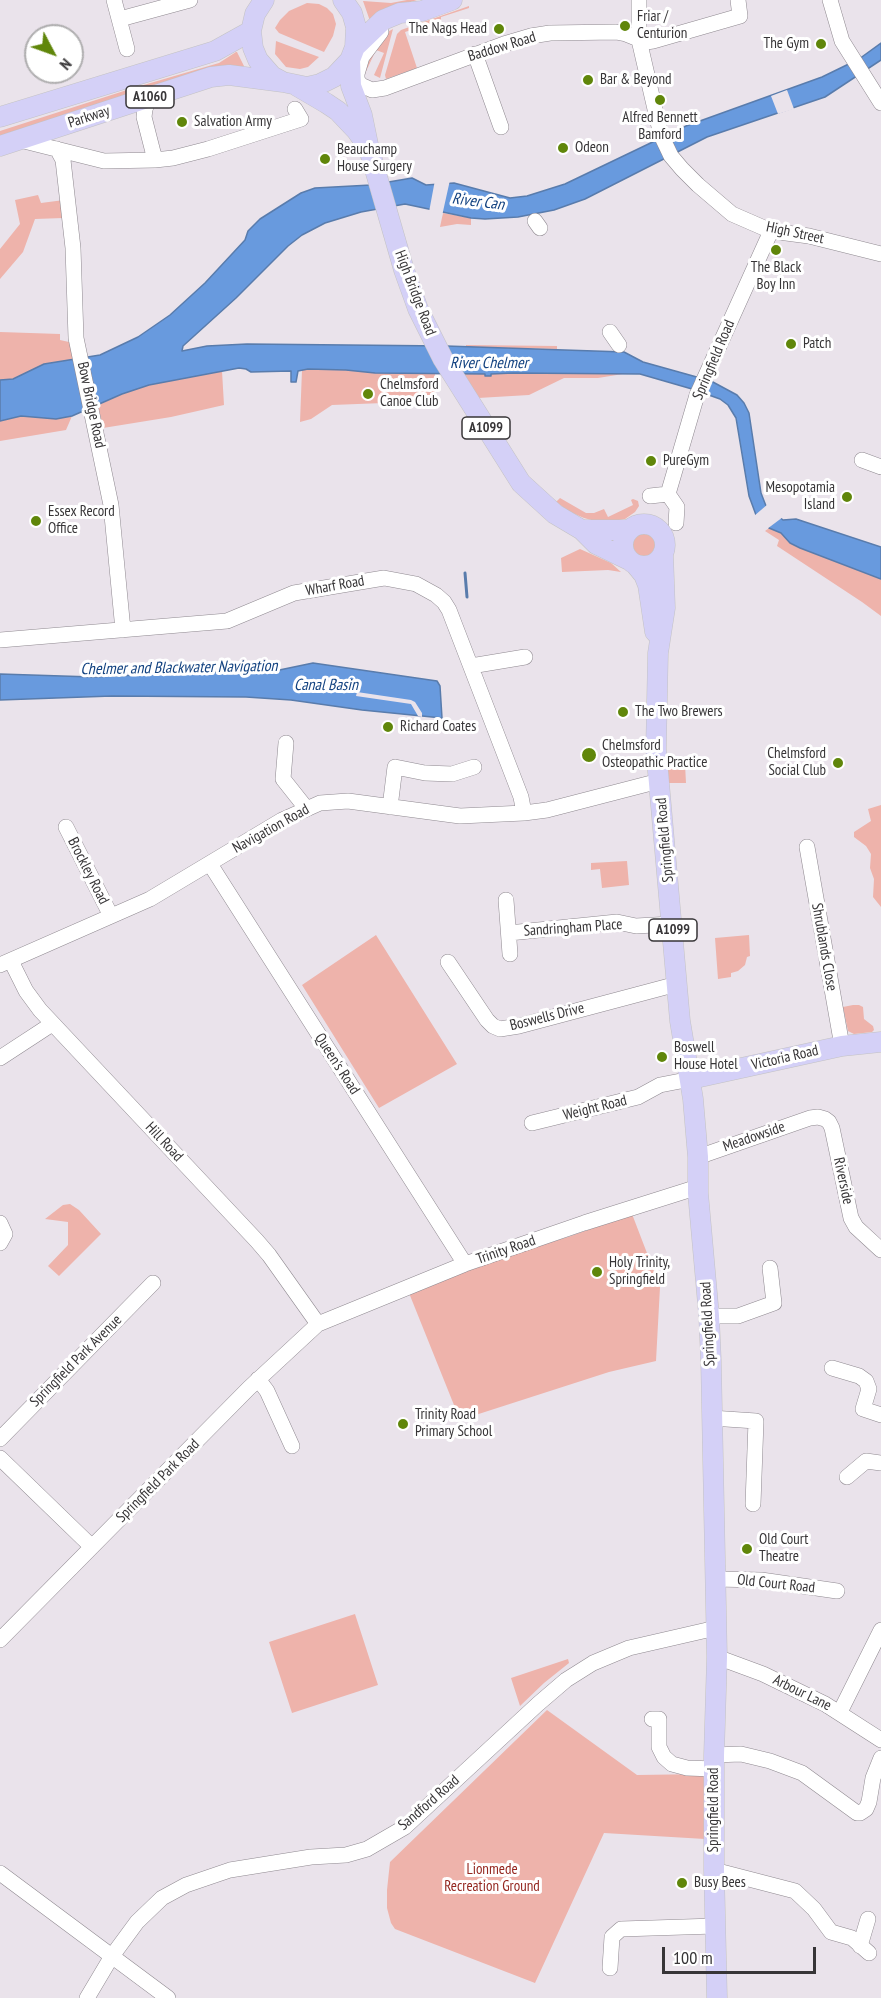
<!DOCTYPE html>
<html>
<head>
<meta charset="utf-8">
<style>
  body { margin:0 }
  #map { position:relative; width:881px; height:1998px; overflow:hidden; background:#eae3eb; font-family:"PT Sans Narrow",sans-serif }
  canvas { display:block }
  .north { position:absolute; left:24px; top:24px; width:60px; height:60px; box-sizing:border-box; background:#fff; border:2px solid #afaeaf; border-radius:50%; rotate:131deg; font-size:16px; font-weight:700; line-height:24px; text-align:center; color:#373537 }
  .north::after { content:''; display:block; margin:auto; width:21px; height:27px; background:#60860a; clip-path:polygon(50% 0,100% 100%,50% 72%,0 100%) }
  .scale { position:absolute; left:662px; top:1947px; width:154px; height:27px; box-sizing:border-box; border:3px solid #373537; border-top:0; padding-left:8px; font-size:18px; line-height:21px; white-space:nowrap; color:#373537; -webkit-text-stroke:4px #fff; paint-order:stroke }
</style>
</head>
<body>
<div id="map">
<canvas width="881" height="1998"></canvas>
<div class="north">N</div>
<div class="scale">100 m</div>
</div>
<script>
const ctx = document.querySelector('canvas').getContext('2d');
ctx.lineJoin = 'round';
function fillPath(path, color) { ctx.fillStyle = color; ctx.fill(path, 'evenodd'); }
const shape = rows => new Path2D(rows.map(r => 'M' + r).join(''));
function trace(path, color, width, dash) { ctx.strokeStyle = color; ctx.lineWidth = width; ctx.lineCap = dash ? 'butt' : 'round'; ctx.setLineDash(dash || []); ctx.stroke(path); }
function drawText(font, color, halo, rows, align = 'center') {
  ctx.font = font + ' "PT Sans Narrow",sans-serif'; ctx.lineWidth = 6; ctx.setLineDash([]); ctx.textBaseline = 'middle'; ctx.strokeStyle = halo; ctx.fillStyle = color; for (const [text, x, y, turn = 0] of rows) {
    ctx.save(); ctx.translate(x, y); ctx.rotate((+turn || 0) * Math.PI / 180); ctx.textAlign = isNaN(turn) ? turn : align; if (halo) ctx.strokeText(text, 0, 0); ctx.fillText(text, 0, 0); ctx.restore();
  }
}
const green = shape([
  [407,0,417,0,389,9,370,21,363,1,391,3],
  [307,3,319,4,327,8,333,14,336,24,333,36,324,52,279,33,275,28,280,20,289,11],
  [469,6,469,8,441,17,441,20,405,32,417,68,386,79,385,75,397,34,401,30],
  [393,29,380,78,374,75,384,53,376,50,362,80,360,75,384,34],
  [276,41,319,57,308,67,300,69,286,67,275,54],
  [236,52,237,52,244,66,243,68,0,139,0,131,130,89,219,63],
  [38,195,41,203,64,200,63,218,35,219,23,252,0,279,0,249,20,224,15,200],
  [443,213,471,218,471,225,457,224,440,227],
  [0,332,60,334,60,340,69,342,73,351,75,359,44,364,13,379,0,380],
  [466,345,557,346,557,349,466,347],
  [302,370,346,370,375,373,435,373,435,401,332,405,311,419,300,422],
  [222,371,224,405,171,417,103,428,98,405,122,394,149,385],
  [463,373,629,373,598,378,564,378,529,395,478,398],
  [21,416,56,419,72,416,66,430,0,441,0,421],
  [560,498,586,513,594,513,604,509,608,517,633,505,631,500,633,499,638,501,639,506,635,512,625,519,608,522,595,521,584,518,570,512,556,502],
  [769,528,781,533,790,543,881,579,881,616,862,602,777,546,779,540,765,531],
  '633 545a11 11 0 1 1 22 0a11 11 0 1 1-22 0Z',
  [580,549,611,563,621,572,608,570,562,572,561,558],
  [685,764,686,783,668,783,667,765],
  [881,805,881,907,873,897,874,879,870,868,871,854,866,846,854,837,854,832,871,821,868,809],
  [627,861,629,885,602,888,600,869,591,870,591,863],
  [376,935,457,1064,379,1108,302,985],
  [749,935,750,956,747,957,745,965,738,971,731,973,731,977,718,979,715,938],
  [853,1005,859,1005,863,1007,864,1019,873,1026,874,1030,872,1032,854,1034,848,1031,843,1007],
  [70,1204,79,1210,101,1234,59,1276,48,1266,68,1245,68,1222,45,1219,63,1205],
  [632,1214,660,1287,656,1361,609,1372,460,1420,409,1293,475,1265,568,1237],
  [355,1614,378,1685,292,1713,269,1642],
  [568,1659,569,1663,544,1683,520,1706,511,1678],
  [547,1710,637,1775,705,1774,705,1839,604,1833,535,1983,395,1929,391,1923,387,1908,387,1890,390,1862]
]);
const water = shape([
  [881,43,881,60,825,97,707,137,585,199,554,210,518,217,485,219,471,218,405,204,361,212,325,223,302,235,288,246,236,298,183,346,182,351,207,346,247,344,446,346,624,352,643,362,711,381,737,395,744,403,749,413,761,493,766,506,783,520,796,519,881,547,881,579,800,548,790,543,781,533,769,528,756,515,749,496,736,418,728,405,720,399,692,389,640,374,513,373,491,374,491,376,485,376,485,374,375,373,346,370,308,369,298,371,296,382,291,382,291,371,251,372,246,369,239,368,149,385,122,394,72,416,56,419,21,416,0,421,0,380,13,379,44,364,100,355,138,337,170,315,205,283,245,240,248,231,260,219,301,193,315,188,371,185,412,178,426,185,454,183,510,198,527,196,565,184,686,126,822,77,859,59,881,43],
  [313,663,437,681,440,686,442,718,362,710,291,700,246,697,112,696,0,700,0,674,93,677,204,672,265,673,313,663]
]);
const pier = shape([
  [787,90,794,109,778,114,771,96],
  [435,180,450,180,442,216,429,212],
  [768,504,783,517,767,529,754,516],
  [357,692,411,700,415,702,422,713,422,717,418,716,411,704,356,696]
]);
const stream = shape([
  [465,573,467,597]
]);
const minor = shape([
  [114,0,127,49],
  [639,0,639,40,661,135,671,156,682,169,698,185,732,214,771,231,809,236,881,254],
  [830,0,842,41,881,103],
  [120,19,190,0],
  [381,32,362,57,357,74,357,80,361,85,372,90,385,88,504,44,531,36,550,33,616,32,626,34,646,42,653,41,740,16,738,0],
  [475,54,501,127],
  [150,97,145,109,144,117,155,160],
  [20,140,104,161,155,160,173,158,208,149,301,119,295,109],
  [57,149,63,160,73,248,76,338,111,505,123,630],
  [535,221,540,228],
  [610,332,619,345],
  [862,460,881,467],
  [650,496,668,494],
  [676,523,677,507,668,494,697,395,771,231],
  [0,640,227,621,294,593,384,578,416,584,436,595,444,602,449,610,521,797,524,813],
  [471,666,525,657],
  [286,743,283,779,306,808],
  [390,807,395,767,425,773,452,774,474,767],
  [66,827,111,916],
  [807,847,842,1046],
  [210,864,465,1264],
  [506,900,510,954],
  [509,933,617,922,636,926,672,924],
  [11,961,26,991,40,1010,257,1241,269,1255,318,1324],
  [448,962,487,1020,493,1026,500,1029,519,1026,677,984],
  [0,965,150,899,282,820,320,803,348,801,460,816,524,813,547,810,659,781],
  [0,1058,52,1024],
  [532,1123,638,1097,660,1085,691,1079],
  [698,1157,810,1118,818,1117,825,1119,829,1122,832,1128,851,1218,856,1227,881,1250],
  [0,1223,5,1234,0,1243],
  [709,1316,738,1316,774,1303,770,1268],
  [832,1368,859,1376,866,1381,869,1389,863,1409,881,1415],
  [258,1379,267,1391,292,1446],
  [711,1418,756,1421,753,1504],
  [0,1439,153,1283],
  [0,1458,92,1547],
  [847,1477,866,1461,881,1463],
  [715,1579,761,1580,837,1591],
  [0,1640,249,1388,318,1324,465,1264,584,1223,698,1187],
  [717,1657,763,1674,825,1704,881,1740],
  [840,1712,881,1630],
  [652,1719,659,1719,659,1747,664,1757,672,1764,687,1768,714,1769],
  [714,1755,741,1754,770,1761,802,1773,857,1813,860,1813,866,1809,869,1802,873,1778,881,1758],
  [714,1870,795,1891,814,1909,831,1932,852,1938,869,1953],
  [0,1873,168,1998],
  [860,1946,868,1919],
  [610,1968,612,1937,621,1929,715,1926],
  [87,1998,112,1956,137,1922,162,1898,186,1885,230,1870,311,1857,346,1855,367,1849,405,1827,538,1704,566,1680,593,1663,629,1648,716,1628]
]);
const major = shape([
  [264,0,255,14,251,31,253,48,258,60,272,76,283,82,307,87,320,84,334,77,350,60,355,47,356,27,352,13,343,0],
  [355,47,383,20,400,13,422,11,452,0],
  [350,60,351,86,362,115,369,149,404,270,418,309,443,359,521,483,555,514,582,530,596,544,629,560],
  [297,86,326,103,338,111,356,130,366,144],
  [0,117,215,51,251,31],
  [0,146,211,77,229,75,283,82],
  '623 545a21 21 0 1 1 42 0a21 21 0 1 1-42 0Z',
  [582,530,628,530],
  [663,553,665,608,658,653,656,749,680,1021,693,1099,698,1157,698,1193,709,1316,711,1361,717,1657,714,1755,714,1870,717,1998],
  [635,564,644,575,648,585,655,632],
  [691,1079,842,1046,881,1042]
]);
const markers = [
  [625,26,6,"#60860a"],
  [499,29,6,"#60860a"],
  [821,44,6,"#60860a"],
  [588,80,6,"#60860a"],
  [660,100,6,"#60860a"],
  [182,122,6,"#60860a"],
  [563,148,6,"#60860a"],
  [325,159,6,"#60860a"],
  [776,250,6,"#60860a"],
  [791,344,6,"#60860a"],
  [368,394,6,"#60860a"],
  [651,461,6,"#60860a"],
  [847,497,6,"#60860a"],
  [36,521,6,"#60860a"],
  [623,712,6,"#60860a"],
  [388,727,6,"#60860a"],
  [589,755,8,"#60860a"],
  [838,763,6,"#60860a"],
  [662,1057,6,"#60860a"],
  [597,1272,6,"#60860a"],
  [403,1424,6,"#60860a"],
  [747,1549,6,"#60860a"],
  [682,1883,6,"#60860a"]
];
const shields = [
  [150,97,48],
  [486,428,48],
  [673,930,48]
];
const shieldNames = [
  ["A1060",150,97],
  ["A1099",486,428],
  ["A1099",673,930]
];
const poiNames = [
  ["Friar /",637,17],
  ["Centurion",637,34],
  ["The Nags Head",487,29,"right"],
  ["The Gym",809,44,"right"],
  ["Bar & Beyond",600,80],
  ["Alfred Bennett",660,118,"center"],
  ["Bamford",660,135,"center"],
  ["Salvation Army",194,122],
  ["Odeon",575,148],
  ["Beauchamp",337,150],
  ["House Surgery",337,167],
  ["The Black",776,268,"center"],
  ["Boy Inn",776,285,"center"],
  ["Patch",803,344],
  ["Chelmsford",380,385],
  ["Canoe Club",380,402],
  ["PureGym",663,461],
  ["Mesopotamia",835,488,"right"],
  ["Island",835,505,"right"],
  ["Essex Record",48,512],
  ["Office",48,529],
  ["The Two Brewers",635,712],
  ["Richard Coates",400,727],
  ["Chelmsford",602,746],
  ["Osteopathic Practice",602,763],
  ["Chelmsford",826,754,"right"],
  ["Social Club",826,771,"right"],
  ["Boswell",674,1048],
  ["House Hotel",674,1065],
  ["Holy Trinity,",609,1263],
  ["Springfield",609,1280],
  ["Trinity Road",415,1415],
  ["Primary School",415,1432],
  ["Old Court",759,1540],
  ["Theatre",759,1557],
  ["Busy Bees",694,1883]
];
const streetNames = [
  ["Baddow Road",502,47,-17],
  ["Parkway",89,117,-18],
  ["High Street",795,233,12],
  ["High Bridge Road",415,293,69],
  ["Springfield Road",714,360,-67],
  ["Bow Bridge Road",91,405,78],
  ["Wharf Road",335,586,-10],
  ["Navigation Road",271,829,-29],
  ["Springfield Road",665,840,-95],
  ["Brockley Road",88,871,63],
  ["Sandringham Place",573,928,-4],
  ["Shrublands Close",824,947,80],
  ["Boswells Drive",547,1017,-14],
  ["Victoria Road",785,1058,-13],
  ["Queen's Road",337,1064,57],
  ["Weight Road",595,1108,-14],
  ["Meadowside",754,1137,-19],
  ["Hill Road",164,1142,47],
  ["Riverside",843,1181,78],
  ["Trinity Road",506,1250,-19],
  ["Springfield Road",708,1324,-93],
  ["Springfield Park Avenue",76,1361,-45],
  ["Springfield Park Road",158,1481,-45],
  ["Old Court Road",776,1584,6],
  ["Arbour Lane",802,1693,26],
  ["Sandford Road",429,1803,-41],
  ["Springfield Road",714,1810,-90]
];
const parkNames = [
  ["Lionmede",492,1870],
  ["Recreation Ground",492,1887]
];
const waterNames = [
  ["River Can",478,202,7],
  ["River Chelmer",489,363],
  ["Chelmer and Blackwater Navigation",179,668,-1],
  ["Canal Basin",326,685]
];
fillPath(green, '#eeb3ab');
fillPath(water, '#689ade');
trace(water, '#597cac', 1.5);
fillPath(pier, '#eae3eb');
trace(stream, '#597cac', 3);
trace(minor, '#8f8990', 16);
trace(major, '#c3c2c3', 21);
trace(minor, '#fff', 15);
trace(major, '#d4d0f7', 20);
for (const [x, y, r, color] of markers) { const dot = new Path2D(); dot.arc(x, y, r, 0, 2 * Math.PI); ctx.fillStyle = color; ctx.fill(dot); trace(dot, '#fff', 2); }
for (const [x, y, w] of shields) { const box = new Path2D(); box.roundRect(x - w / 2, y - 11, w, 22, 4.5); ctx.fillStyle = '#fff'; ctx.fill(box); trace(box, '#373537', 1.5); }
drawText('bold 14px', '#373537', null, shieldNames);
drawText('15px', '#373537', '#fff', poiNames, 'left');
drawText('15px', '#373537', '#fff', streetNames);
drawText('15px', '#942720', '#fff', parkNames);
drawText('italic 16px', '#124280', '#fff', waterNames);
</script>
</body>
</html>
